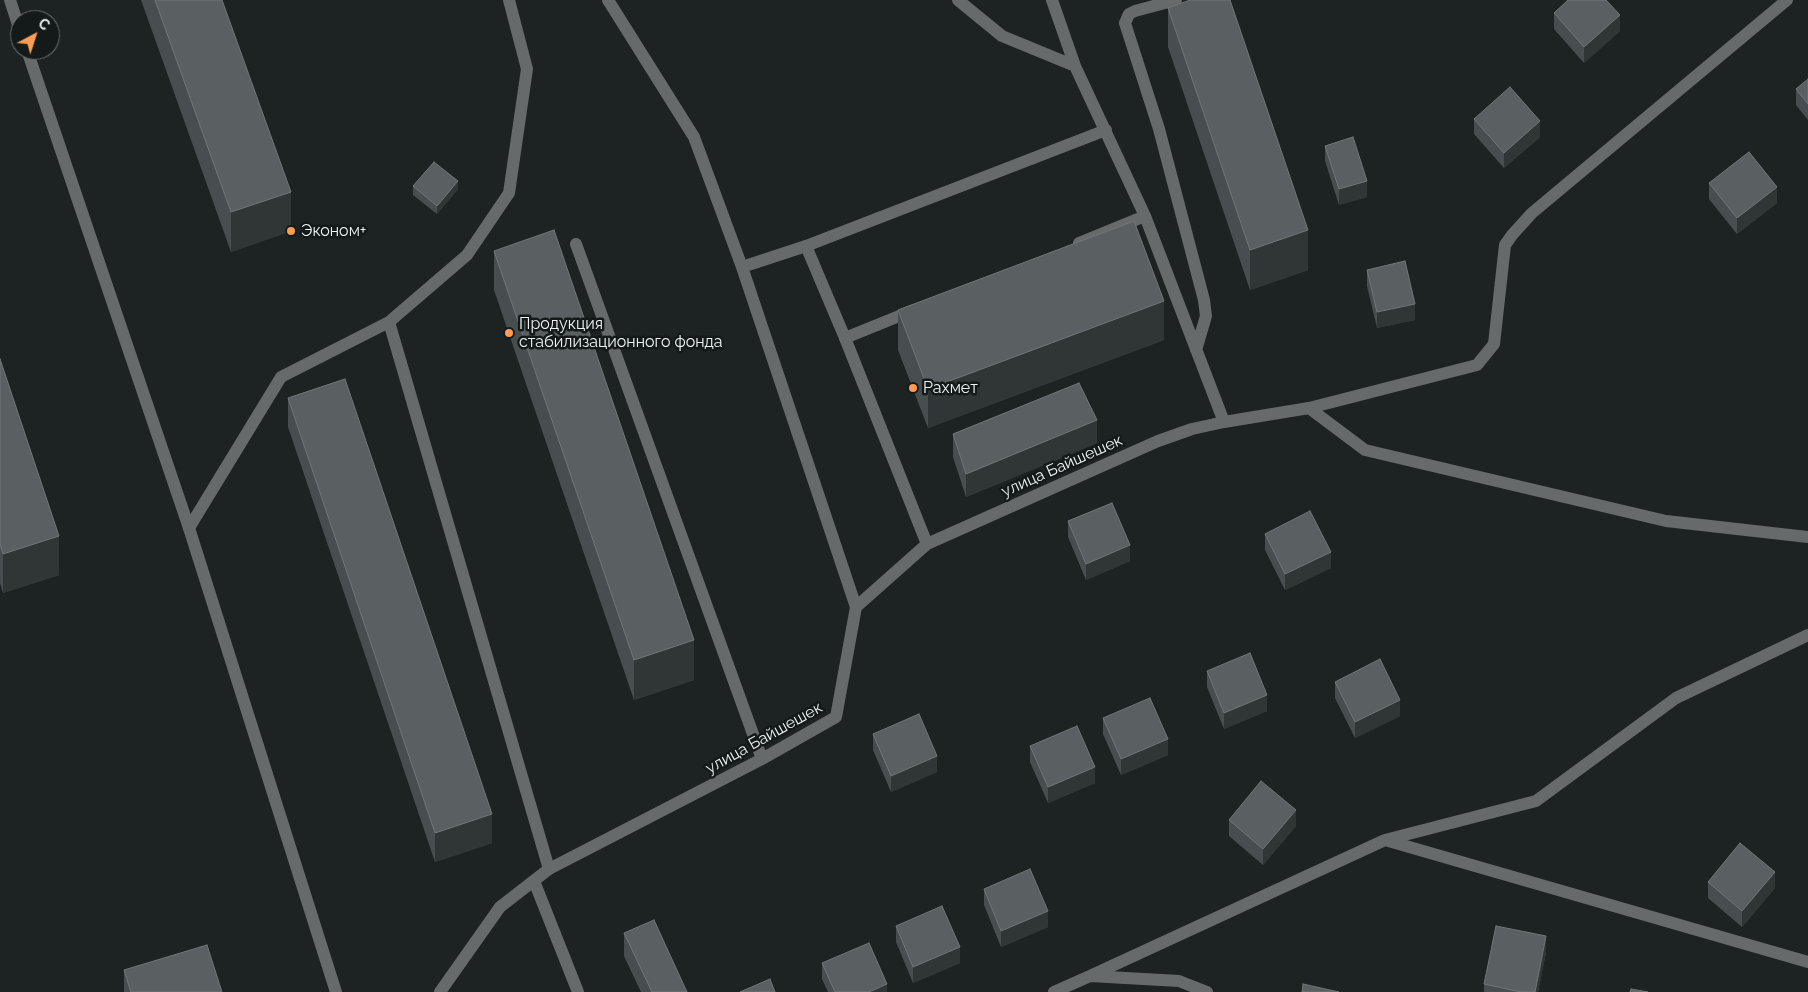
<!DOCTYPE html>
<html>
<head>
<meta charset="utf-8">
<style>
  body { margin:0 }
  #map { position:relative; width:1808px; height:992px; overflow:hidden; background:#1d2323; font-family:Raleway,sans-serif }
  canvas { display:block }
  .north { position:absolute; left:10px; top:10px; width:50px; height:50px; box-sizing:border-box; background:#141a1a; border:1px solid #6b7070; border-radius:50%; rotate:40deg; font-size:14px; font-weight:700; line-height:20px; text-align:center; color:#eef2f2 }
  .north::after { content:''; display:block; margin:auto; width:18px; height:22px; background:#fc9d53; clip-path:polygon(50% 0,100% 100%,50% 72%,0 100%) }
</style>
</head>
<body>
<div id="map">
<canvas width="1808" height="992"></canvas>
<div class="north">С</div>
</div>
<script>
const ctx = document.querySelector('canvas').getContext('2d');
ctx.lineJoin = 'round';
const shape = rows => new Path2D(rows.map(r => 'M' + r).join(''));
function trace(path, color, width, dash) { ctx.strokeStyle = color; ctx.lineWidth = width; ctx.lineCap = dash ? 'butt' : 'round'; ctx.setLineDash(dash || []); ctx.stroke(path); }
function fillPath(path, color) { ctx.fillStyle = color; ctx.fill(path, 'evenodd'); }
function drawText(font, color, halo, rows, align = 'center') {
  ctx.font = font + ' Raleway,sans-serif'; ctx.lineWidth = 5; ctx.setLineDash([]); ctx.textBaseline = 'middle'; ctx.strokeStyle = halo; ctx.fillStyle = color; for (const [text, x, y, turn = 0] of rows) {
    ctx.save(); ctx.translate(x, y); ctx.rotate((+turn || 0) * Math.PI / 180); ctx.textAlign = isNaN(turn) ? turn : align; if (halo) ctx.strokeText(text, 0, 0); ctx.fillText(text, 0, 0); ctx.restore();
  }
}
const service = shape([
  [608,0,694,137,742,267,856,607],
  [958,0,1002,36,1075,66],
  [1052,0,1075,66,1145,216,1224,422],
  [1176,0,1135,11,1129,14,1125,23,1159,129,1204,300,1206,316,1196,350],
  [1079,243,1145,216],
  [742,267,806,246,1106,130],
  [389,322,549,869],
  [845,338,914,310],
  [1309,408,1365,450,1666,521,1808,537],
  [189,528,281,377,389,322,467,255,509,193,527,69,509,0],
  [1385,840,1536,801,1676,698,1808,635],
  [534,881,578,992],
  [1090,976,1385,840,1808,962],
  [1054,992,1090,976,1179,981,1207,992]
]);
const minor = shape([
  [10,0,20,31],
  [27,50,189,528,336,992],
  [576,244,762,759],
  [806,246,845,338,927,544],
  [440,992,500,907,549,869,762,759,836,717,856,607,927,544,1158,441,1192,429,1224,422,1309,408,1477,365,1494,344,1505,245,1512,235,1532,213,1787,0]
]);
const wall = shape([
  [141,0,222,0,291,231,231,252],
  [1168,8,1308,270,1250,290,1168,47],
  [1554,13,1620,31,1584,63,1554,29],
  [1808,79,1808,120,1796,105,1796,89],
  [1474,119,1540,137,1504,168,1474,134],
  [1325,146,1367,197,1339,205,1325,161],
  [1709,183,1777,203,1737,234,1709,199],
  [413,186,458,189,437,214,413,195],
  [494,251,694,680,634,700,494,290],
  [1367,270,1415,320,1377,328,1367,286],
  [898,310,1164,340,928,428,898,350],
  [0,359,59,575,3,593,0,583],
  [288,398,492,843,435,862,288,427],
  [953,434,1097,443,966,497,953,457],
  [1068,521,1130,561,1086,580,1068,537],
  [1265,534,1331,568,1285,590,1265,550],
  [1207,671,1267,711,1224,729,1207,687],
  [1335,682,1400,716,1355,738,1335,698],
  [1103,718,1168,755,1121,775,1103,734],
  [873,734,937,772,891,792,873,750],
  [1030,746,1095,783,1048,803,1030,762],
  [1229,820,1296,826,1263,865,1229,836],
  [1708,882,1775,888,1742,927,1708,898],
  [984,889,1048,927,1001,947,984,905],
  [896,926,960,963,913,983,896,942],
  [624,933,687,992,641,992,624,956],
  [1546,952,1538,992,1484,992,1484,984],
  [822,963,887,992,828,992,822,979],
  [124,970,222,992,124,992]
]);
const shadedWall = shape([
  [1620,15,1620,31,1584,63,1584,47],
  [1540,121,1540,137,1504,168,1504,153],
  [458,181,458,189,437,214,437,206],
  [1367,181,1367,197,1339,205,1339,189],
  [1777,187,1777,203,1737,234,1737,218],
  [291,192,291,231,231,252,231,212],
  [1308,230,1308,270,1250,290,1250,250],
  [1164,301,1164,340,928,428,928,389],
  [1415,304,1415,320,1377,328,1377,312],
  [1097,420,1097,443,966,497,966,474],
  [59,536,59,575,3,593,3,554],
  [1130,545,1130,561,1086,580,1086,564],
  [1331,552,1331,568,1285,590,1285,574],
  [694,640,694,680,634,700,634,660],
  [1267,695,1267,711,1224,729,1224,713],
  [1400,700,1400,716,1355,738,1355,722],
  [1168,739,1168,755,1121,775,1121,759],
  [937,756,937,772,891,792,891,776],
  [1095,767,1095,783,1048,803,1048,787],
  [1296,810,1296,826,1263,865,1263,849],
  [492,814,492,843,435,862,435,833],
  [1775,872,1775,888,1742,927,1742,911],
  [1048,911,1048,927,1001,947,1001,931],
  [1546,936,1546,952,1538,992,1535,992],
  [960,947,960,963,913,983,913,967],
  [887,984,887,992,869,992]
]);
const building = shape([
  [155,0,222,0,291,192,231,212,155,0],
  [1190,0,1230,0,1308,230,1250,250,1168,8,1190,0],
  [1568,0,1606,0,1620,15,1584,47,1554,13,1568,0],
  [1808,79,1808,104,1796,89,1808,79],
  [1510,87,1540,121,1504,153,1474,119,1510,87],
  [1353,137,1367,181,1339,189,1325,146,1353,137],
  [1749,152,1777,187,1737,218,1709,183,1749,152],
  [434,162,458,181,437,206,413,186,434,162],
  [1134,221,1164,301,928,389,898,310,1134,221],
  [554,230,694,640,634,660,494,251,554,230],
  [1405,261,1415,304,1377,312,1367,270,1405,261],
  [0,359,59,536,3,554,0,544,0,359],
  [345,379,492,814,435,833,288,398,345,379],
  [1079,383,1097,420,966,474,953,434,1079,383],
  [1112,503,1130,545,1086,564,1068,521,1112,503],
  [1310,511,1331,552,1285,574,1265,534,1310,511],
  [1250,653,1267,695,1224,713,1207,671,1250,653],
  [1380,659,1400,700,1355,722,1335,682,1380,659],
  [1150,698,1168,739,1121,759,1103,718,1150,698],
  [919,714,937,756,891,776,873,734,919,714],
  [1077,726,1095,767,1048,787,1030,746,1077,726],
  [1261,781,1296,810,1263,849,1229,820,1261,781],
  [1740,843,1775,872,1742,911,1708,882,1740,843],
  [1030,869,1048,911,1001,931,984,889,1030,869],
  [942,906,960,947,913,967,896,926,942,906],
  [654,920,687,992,652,992,624,933,654,920],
  [1496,926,1546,936,1535,992,1521,992,1484,984,1496,926],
  [869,943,887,984,869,992,835,992,822,963,869,943],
  [207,945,222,992,131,992,124,970,207,945],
  [770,979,775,992,740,992,770,979],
  [1303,984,1339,992,1302,992,1303,984],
  [1631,989,1648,992,1630,992,1631,989]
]);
const markers = [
  [291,231,5,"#fc9d53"],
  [509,333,5,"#fc9d53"],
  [913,388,5,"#fc9d53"]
];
const poiNames = [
  ["Эконом+",301,231],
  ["Продукция",519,324],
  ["стабилизационного фонда",519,342],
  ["Рахмет",923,388]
];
const streetNames = [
  ["улица Байшешек",1062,466,-24],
  ["улица Байшешек",764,738,-29]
];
trace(service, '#676a6a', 12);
trace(minor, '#676a6a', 12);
fillPath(wall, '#484e4f');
fillPath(shadedWall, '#303636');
fillPath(building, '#5a6061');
trace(building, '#717778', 1);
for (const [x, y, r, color] of markers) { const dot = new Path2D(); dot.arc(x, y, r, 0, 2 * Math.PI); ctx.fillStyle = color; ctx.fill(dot); trace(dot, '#141a1a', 2); }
drawText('16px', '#eef2f2', '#141a1a', poiNames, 'left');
drawText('16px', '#eef2f2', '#141a1a', streetNames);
</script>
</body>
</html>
